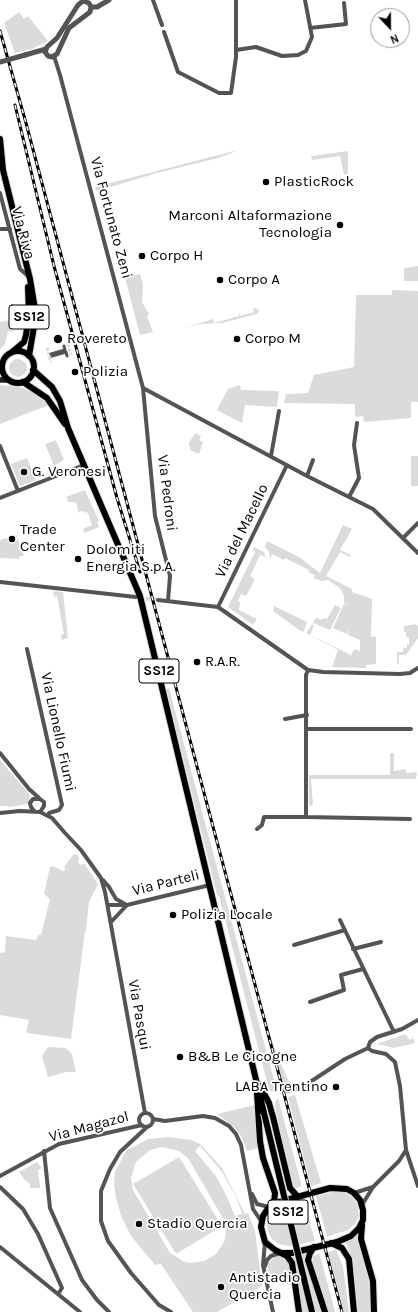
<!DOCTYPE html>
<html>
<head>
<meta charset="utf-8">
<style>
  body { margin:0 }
  #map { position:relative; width:418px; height:1312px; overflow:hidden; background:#fff; font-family:Karla,sans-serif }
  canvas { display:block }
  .north { position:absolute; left:370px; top:8px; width:40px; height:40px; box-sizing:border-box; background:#fff; border:1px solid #999; border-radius:50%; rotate:158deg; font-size:11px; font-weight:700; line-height:16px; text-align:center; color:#000 }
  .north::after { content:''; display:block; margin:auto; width:14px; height:18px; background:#000; clip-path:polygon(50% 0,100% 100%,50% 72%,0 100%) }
</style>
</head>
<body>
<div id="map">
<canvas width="418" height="1312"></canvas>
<div class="north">N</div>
</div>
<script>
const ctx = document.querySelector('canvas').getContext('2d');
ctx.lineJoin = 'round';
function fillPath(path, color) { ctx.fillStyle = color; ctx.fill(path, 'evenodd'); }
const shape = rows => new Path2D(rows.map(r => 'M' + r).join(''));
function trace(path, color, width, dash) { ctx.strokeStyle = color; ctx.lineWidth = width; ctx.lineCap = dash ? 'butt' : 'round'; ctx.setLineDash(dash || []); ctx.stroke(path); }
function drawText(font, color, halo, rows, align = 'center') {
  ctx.font = font + ' Karla,sans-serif'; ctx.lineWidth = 3.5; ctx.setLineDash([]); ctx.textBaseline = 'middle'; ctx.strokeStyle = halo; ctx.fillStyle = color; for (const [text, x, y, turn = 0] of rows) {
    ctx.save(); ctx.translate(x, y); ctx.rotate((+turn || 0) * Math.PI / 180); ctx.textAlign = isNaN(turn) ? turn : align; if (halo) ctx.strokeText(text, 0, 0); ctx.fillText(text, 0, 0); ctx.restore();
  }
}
const green = shape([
  [19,12,24,19,28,16,48,41,32,49,15,53,4,23],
  [234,151,234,152,218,158,157,173,101,190,96,190,95,187],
  [348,151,348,174,344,175,340,156,312,160,311,156],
  [418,266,418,281,404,281,404,268],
  [140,274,143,285,142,302,149,314,147,316,153,332,140,335,125,278],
  [392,290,418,291,418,402,411,402,411,418,364,422,363,416,355,417,355,404,284,403,286,394,308,393,314,375,354,367,356,295,392,295],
  [256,308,259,311,257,314,222,323,200,324,184,328,213,319,214,323,239,316,239,312,240,316,254,312,253,309],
  [15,319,12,332,8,331,5,344,0,349,0,322],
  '9 368a9 9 0 1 1 18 0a9 9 0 1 1-18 0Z',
  [0,385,19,387,33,392,49,405,0,424],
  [240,385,241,390,279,391,277,407,245,405,242,423,217,410,228,389],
  [195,433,201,436,199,440,203,442,199,454,190,450,189,443],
  [56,440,64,460,54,466,45,444],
  [411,456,418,456,418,486,411,486],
  [27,458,36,480,20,486,11,464],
  [85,490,99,521,97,522,99,527,84,533,83,529,92,525,88,513,82,511,77,513,78,512,77,504,74,502,68,502,66,497],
  [343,525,352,529,340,550,351,555,350,557,340,552,326,576,352,589,352,592,372,599,371,636,376,637,376,664,366,665,366,668,332,667,338,650,306,633,312,624,314,626,310,635,351,655,354,649,360,651,360,640,348,635,348,628,347,634,333,628,344,604,347,605,344,603,344,596,340,588,328,580,322,581,313,578,315,575,308,572,309,570,285,558,284,560,272,554,270,559,269,552,265,547,267,541,299,557,320,573],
  [16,535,24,555,19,557,19,559,0,558,0,540],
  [254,547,264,552,266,557,260,555,250,576,255,579,246,596,241,594,238,601,240,602,239,610,257,619,253,625,228,607,255,552,252,550],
  [53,591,63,592,68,638,62,640,61,635,64,634,57,596,54,597],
  [335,605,341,608,330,630,313,623,316,617,321,620,324,618,327,619],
  [274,606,307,622,304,631,302,632,273,611],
  [416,624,418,626,418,638,406,655,399,655,399,664,397,664,397,652,403,652,403,648,407,648,407,644,409,644,409,637,406,637,406,632,404,632,404,626],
  [169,688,277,1091,274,1092,270,1091,265,1074,219,896,217,895,166,689],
  [390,753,394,753,394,771,406,769,406,773,417,772,416,779,311,779,313,804,311,806,309,805,309,775,390,775],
  [0,760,30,795,30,802,27,804,9,807,6,806,0,806],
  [76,854,79,858,78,863,82,865,84,863,98,884,89,902,86,931,85,931,71,1039,27,1033,26,1032,29,1020,0,1015,0,953,5,952,6,936,36,940,38,935,41,935,50,899,44,894,50,867,52,866,64,871,65,868,64,867,73,855],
  [268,1032,269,1032,276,1052,290,1084,284,1088],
  [405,1034,410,1040,413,1038,415,1043,394,1048,377,1044],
  [48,1047,66,1048,72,1054,76,1072,66,1072,48,1077,42,1056],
  [295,1095,321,1183,311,1186,288,1097],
  [278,1098,301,1183,301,1187,294,1189,276,1111,275,1103],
  [255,1105,258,1148,247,1151,241,1136,235,1128,217,1114],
  [168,1137,191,1140,200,1144,222,1168,245,1214,248,1213,255,1231,262,1286,217,1312,193,1312,161,1264,155,1265,131,1236,121,1216,116,1198,114,1185,115,1171,127,1150,148,1139],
  [200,1146,222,1172,236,1197,242,1214,235,1216,226,1195,216,1176,195,1151],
  [162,1147,179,1151,188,1158,224,1220,226,1234,224,1242,216,1254,204,1261,190,1263,183,1261,170,1253,133,1190,131,1178,136,1162,150,1150],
  [179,1157,222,1226,176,1254,133,1184],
  [37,1162,42,1168,38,1170,40,1188,30,1188,30,1184,24,1179,19,1172],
  [336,1191,344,1192,352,1197,357,1204,359,1216,355,1224,348,1230,327,1237,316,1196],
  [303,1199,315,1241,290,1246,278,1244,271,1238,268,1231,267,1223,270,1214,281,1205],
  [359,1234,371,1280,371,1312,358,1312,352,1258,345,1241],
  [336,1250,343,1266,349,1312,344,1312,328,1252],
  [308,1253,323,1312,316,1312,302,1254],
  [319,1254,320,1255,335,1312,328,1312,313,1266,313,1256],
  [295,1255,309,1312,301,1312,295,1266,291,1257],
  [276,1256,284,1257,289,1262,291,1285,273,1281,268,1271,268,1263]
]);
const pedestrianTunnel = shape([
  [68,344,71,355],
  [47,348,51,362]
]);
const minorTunnel = shape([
  [140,598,158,600]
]);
const pedestrian = shape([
  [51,354,65,350,64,346],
  [52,356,66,352,67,356]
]);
const minor = shape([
  [153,0,162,25],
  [310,28,346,24,344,3],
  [164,32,178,72,219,93,231,93,236,57,236,0],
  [236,50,256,47,282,56,298,55,306,51,312,37,305,0],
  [54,56,60,75,143,388,155,516,170,576,168,601],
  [0,193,20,269,28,276],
  [0,229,10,229],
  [143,388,307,476,373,509,418,553],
  [0,446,18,491],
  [271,456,279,411],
  [307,476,313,460],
  [349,497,359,478,354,445,357,423],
  [0,498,84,465],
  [403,538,418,523],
  [0,582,136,597],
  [158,600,218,607,308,670,323,672,400,674,410,673,418,668],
  [218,607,287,465],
  [27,649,62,805,59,810,49,813],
  [285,719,307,715],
  [307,729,411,729],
  [0,753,29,789,39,798],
  [40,812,52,818,65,833,81,850,101,878,105,892,145,1113],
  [0,813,20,811,40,812,44,806,44,802,40,799,33,799,30,803,31,807,34,811],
  [306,817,410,819],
  [257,829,262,825,264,817,306,817,306,675,308,670],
  [103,880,109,887,116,899,125,904],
  [108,905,127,905,210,885],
  [340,920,394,1032],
  [111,922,127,905],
  [294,945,345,930],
  [353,949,381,942],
  [310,1002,344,990,341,975,363,969],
  [368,1048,372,1051,386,1054,395,1062,400,1086,406,1150,418,1186],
  [368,1048,370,1042,377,1037,402,1029,418,1020],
  [287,1091,301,1088,345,1059,368,1048],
  '139 1120a7 7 0 1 1 14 0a7 7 0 1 1-14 0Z',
  [153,1119,165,1121,203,1116,215,1118,229,1126,236,1134,241,1145,253,1209,261,1221],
  [147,1127,120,1152,110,1169,101,1191,101,1221,108,1241,131,1273,159,1305,171,1312],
  [44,1151,50,1208,82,1280,97,1300,109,1312],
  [0,1176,59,1144,142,1125],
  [0,1187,23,1209,38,1234,62,1288,58,1294],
  [354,1193,373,1187],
  [252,1194,257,1204,269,1207],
  [362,1205,373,1187,399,1161,406,1150],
  [265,1242,263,1265,273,1312],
  [0,1247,80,1312],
  [265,1266,267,1260,271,1256,280,1253]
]);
const tertiary = shape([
  [83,1,89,3,91,7,90,12,69,28,57,54,52,57,48,56,45,52,47,47,57,38,78,5,83,1],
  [91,7,97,7,109,0],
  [25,55,46,49]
]);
const secondary = shape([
  [0,368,2,365],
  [0,380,9,380]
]);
const primary = shape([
  [0,139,3,170,30,279,35,309,35,321,29,356],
  '2 367a16 16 0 1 1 32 0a16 16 0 1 1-32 0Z',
  [12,352,24,342,26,335,29,315,28,287],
  [33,370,52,387,60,401,68,428,140,596,264,1113],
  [23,382,47,398,65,424],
  [260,1086,269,1103,273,1117,290,1188,298,1197],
  [257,1093,260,1141,263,1158,275,1193,274,1204],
  [362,1225,361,1239,373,1281,374,1312],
  [331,1243,342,1248,349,1259,354,1312],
  [314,1247,310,1253,308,1260,325,1312],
  [281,1253,292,1253,337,1242,351,1236,359,1228,363,1220,363,1210,360,1200,354,1193,347,1189,330,1188,279,1202,269,1207,263,1216,261,1227,265,1242,275,1250,287,1256,292,1263,299,1312]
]);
const rail = shape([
  [0,31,26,123,342,1312],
  [15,105,54,266,117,498,140,572]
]);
const tertiaryBridge = shape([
  [0,62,25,55]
]);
const primaryBridge = shape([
  [264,1113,312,1312]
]);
const markers = [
  [266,182,4,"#000"],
  [340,225,4,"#000"],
  [142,256,4,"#000"],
  [220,280,4,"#000"],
  [58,339,5,"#000"],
  [237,339,4,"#000"],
  [75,372,4,"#000"],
  [24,472,4,"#000"],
  [12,539,4,"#000"],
  [78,559,4,"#000"],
  [197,662,4,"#000"],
  [173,915,4,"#000"],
  [180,1057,4,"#000"],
  [336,1087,4,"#000"],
  [139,1224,4,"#000"],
  [221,1287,4,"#000"]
];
const shields = [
  [29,317,40],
  [159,671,40],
  [288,1212,40]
];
const shieldNames = [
  ["SS12",29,317],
  ["SS12",159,671],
  ["SS12",288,1212]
];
const poiNames = [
  ["PlasticRock",274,182],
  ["Marconi Altaformazione",332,216,"right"],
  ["Tecnologia",332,233,"right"],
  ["Corpo H",150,256],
  ["Corpo A",228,280],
  ["Rovereto",67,339],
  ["Corpo M",245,339],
  ["Polizia",83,372],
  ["G. Veronesi",32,472],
  ["Trade",20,530],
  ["Center",20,547],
  ["Dolomiti",86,550],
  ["Energia S.p.A.",86,567],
  ["R.A.R.",205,662],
  ["Polizia Locale",181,915],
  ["B&B Le Cicogne",188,1057],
  ["LABA Trentino",328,1087,"right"],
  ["Stadio Quercia",147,1224],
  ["Antistadio",229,1278],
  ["Quercia",229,1295]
];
const streetNames = [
  ["Via Fortunato Zeni",111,218,75],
  ["Via Riva",23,233,75],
  ["Via Pedroni",167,493,83],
  ["Via del Macello",242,531,-64],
  ["Via Lionello Fiumi",58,732,78],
  ["Via Parteli",166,883,-14],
  ["Via Pasqui",139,1015,80],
  ["Via Magazol",89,1127,-15]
];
fillPath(green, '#dbdbdb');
trace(pedestrianTunnel, '#d9d9d9', 3, [3, 1.5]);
trace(minorTunnel, '#d9d9d9', 4, [4, 2]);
trace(primary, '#dbdbdb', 8);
trace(pedestrian, '#545454', 3);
trace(minor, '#545454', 4);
trace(tertiary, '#545454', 5);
trace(secondary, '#212121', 5.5);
trace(primary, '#000', 6);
trace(rail, '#000', 3);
trace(rail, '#fff', 1.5, [4.5]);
trace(primaryBridge, '#dbdbdb', 8, []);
trace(tertiaryBridge, '#545454', 5);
trace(primaryBridge, '#000', 6);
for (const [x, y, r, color] of markers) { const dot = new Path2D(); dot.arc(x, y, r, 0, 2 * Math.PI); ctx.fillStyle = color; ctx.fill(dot); trace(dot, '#fff', 1.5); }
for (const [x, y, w] of shields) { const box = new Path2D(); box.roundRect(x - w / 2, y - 12, w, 24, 3); ctx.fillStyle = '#fff'; ctx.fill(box); trace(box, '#000', 1); }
drawText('bold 14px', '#000', null, shieldNames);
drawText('15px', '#000', '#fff', poiNames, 'left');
drawText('15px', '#000', '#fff', streetNames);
</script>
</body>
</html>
